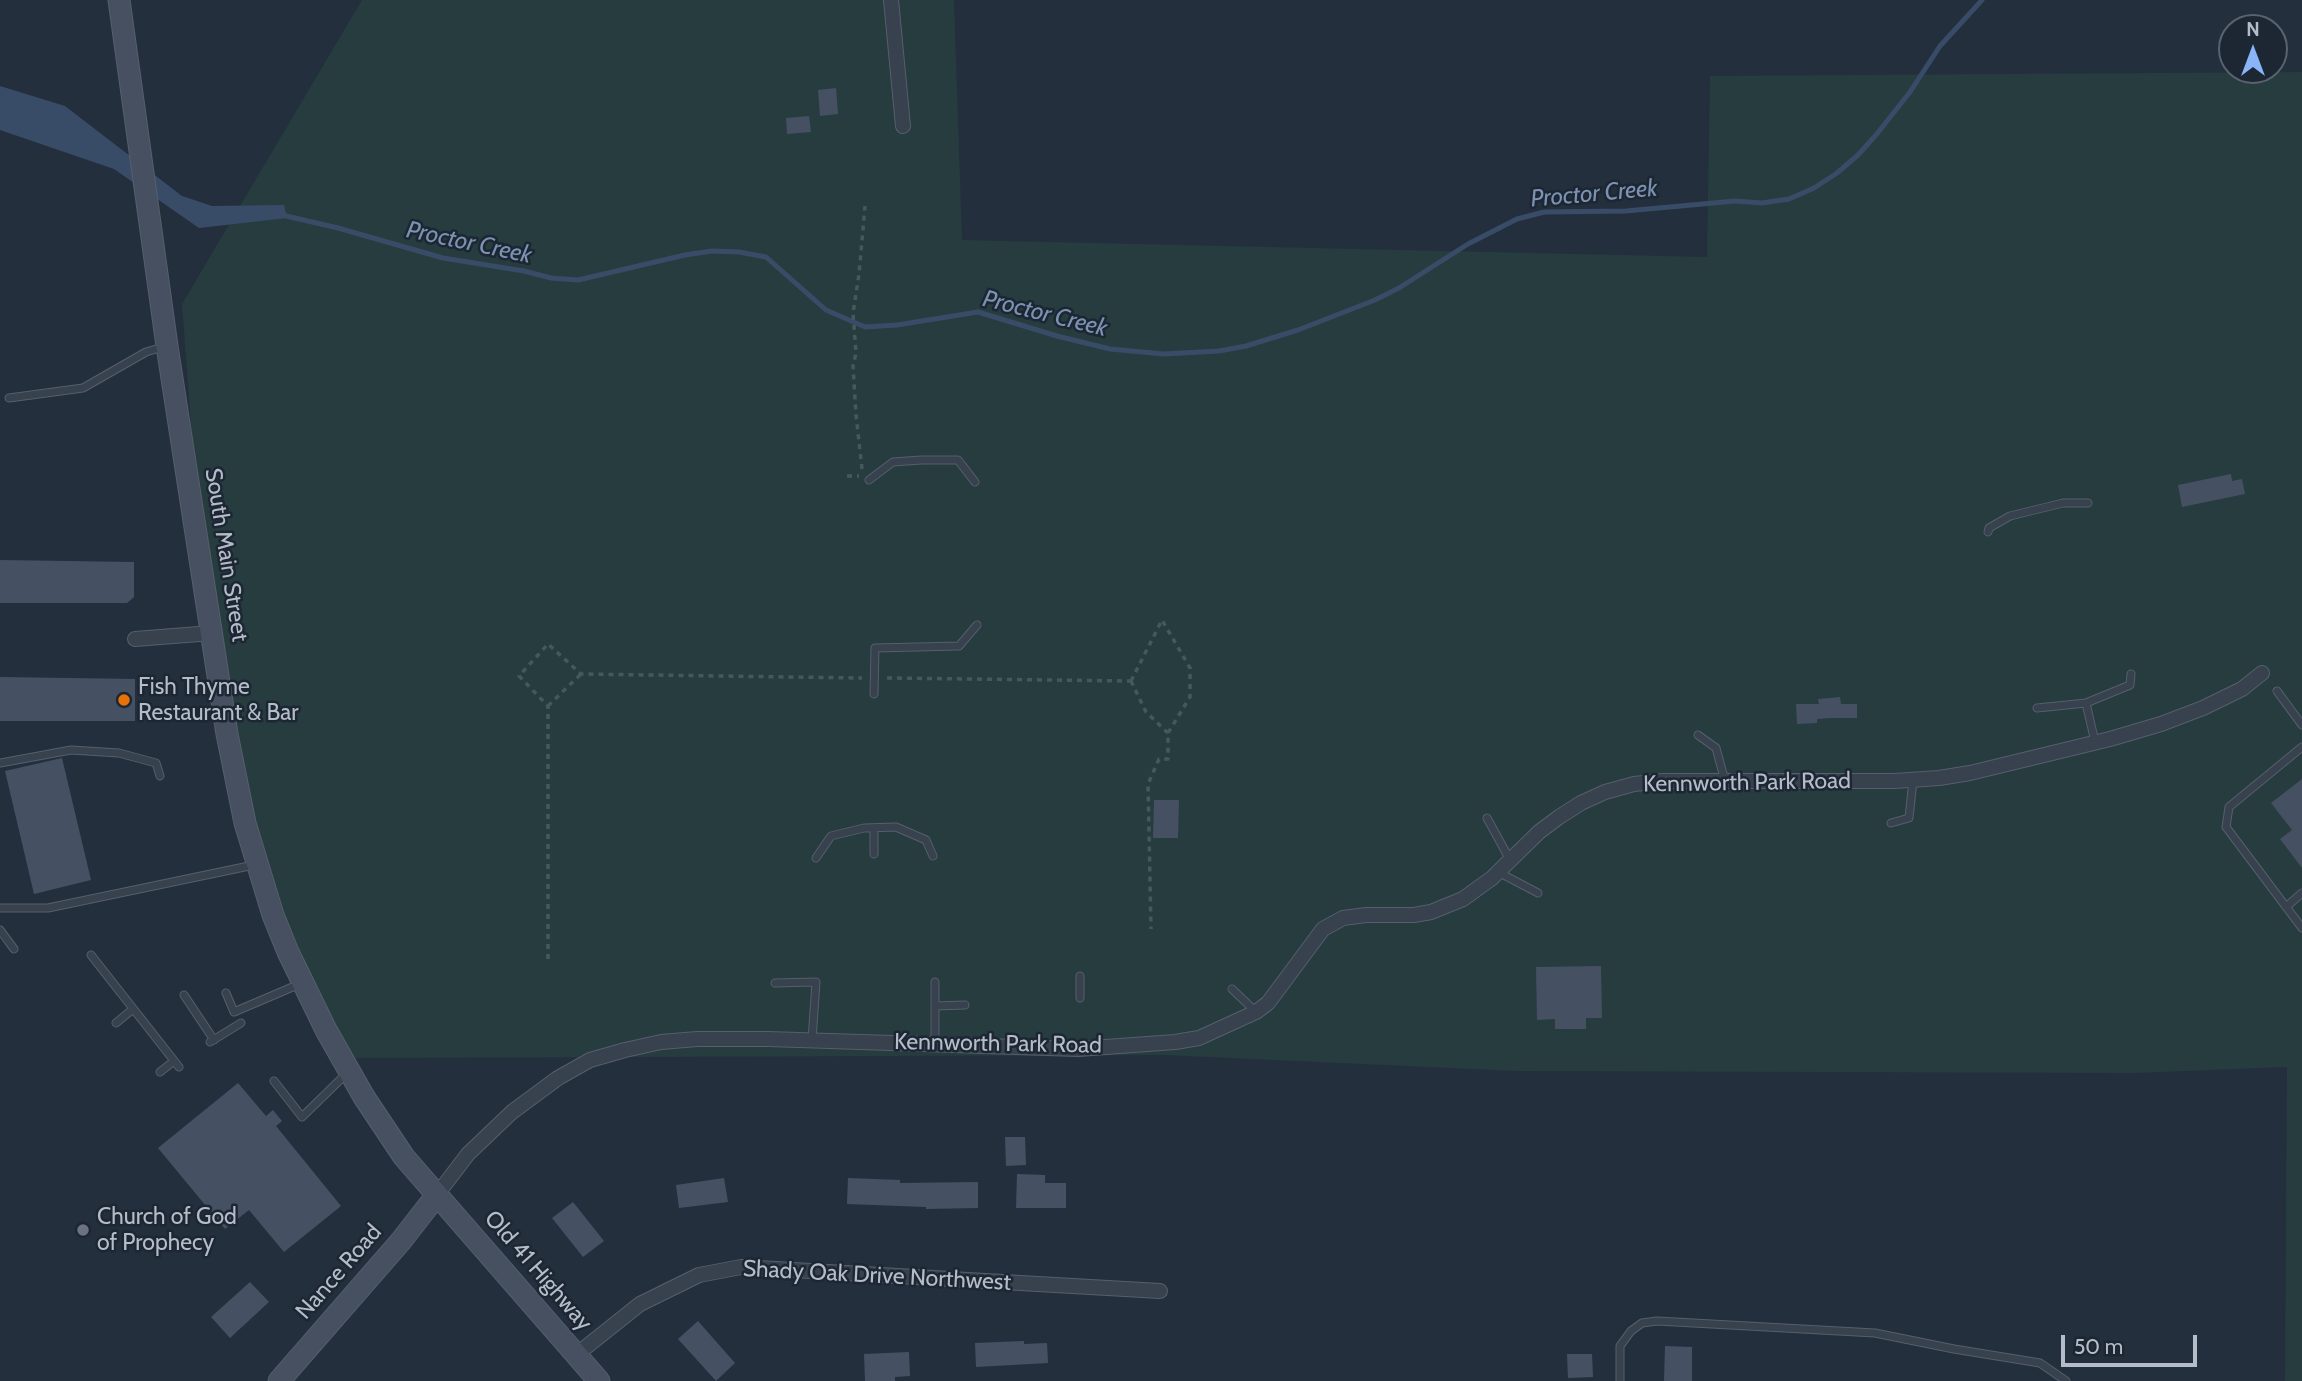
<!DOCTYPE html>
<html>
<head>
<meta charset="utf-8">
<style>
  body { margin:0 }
  #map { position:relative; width:2302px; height:1381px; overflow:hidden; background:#242f3e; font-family:Cabin,sans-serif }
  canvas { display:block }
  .north { position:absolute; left:2218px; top:14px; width:70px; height:70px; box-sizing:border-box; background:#1d2633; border:2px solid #59626f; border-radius:50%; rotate:0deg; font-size:19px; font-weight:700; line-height:28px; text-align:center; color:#b4bcc9 }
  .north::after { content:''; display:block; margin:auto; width:24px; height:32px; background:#8ab4f8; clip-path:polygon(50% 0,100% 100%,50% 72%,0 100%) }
  .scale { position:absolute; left:2061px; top:1335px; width:136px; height:32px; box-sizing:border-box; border:4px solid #b4bcc9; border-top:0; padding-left:9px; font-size:21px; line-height:24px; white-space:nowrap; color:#b4bcc9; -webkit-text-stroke:5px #1d2633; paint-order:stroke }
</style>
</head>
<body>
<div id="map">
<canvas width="2302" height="1381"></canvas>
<div class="north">N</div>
<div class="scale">50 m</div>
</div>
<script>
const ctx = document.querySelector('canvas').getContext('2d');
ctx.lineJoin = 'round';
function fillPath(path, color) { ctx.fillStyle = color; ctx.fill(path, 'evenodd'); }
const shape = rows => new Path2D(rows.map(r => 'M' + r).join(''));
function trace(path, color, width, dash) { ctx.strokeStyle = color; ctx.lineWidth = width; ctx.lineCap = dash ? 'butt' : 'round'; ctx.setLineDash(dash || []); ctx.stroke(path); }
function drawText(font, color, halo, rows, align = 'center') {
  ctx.font = font + ' Cabin,sans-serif'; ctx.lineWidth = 5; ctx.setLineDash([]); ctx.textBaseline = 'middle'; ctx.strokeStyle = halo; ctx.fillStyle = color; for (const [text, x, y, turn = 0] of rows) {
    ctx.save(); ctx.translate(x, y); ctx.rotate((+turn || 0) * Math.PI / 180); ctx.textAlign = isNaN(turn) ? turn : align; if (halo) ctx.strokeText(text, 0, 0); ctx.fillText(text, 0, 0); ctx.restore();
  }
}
const green = shape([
  [362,0,954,0,962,240,1707,257,1710,76,2302,72,2302,1381,2285,1381,2287,1067,2134,1073,1517,1071,1165,1055,354,1058,269,914,203,583,182,304]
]);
const water = shape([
  [0,86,65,106,182,196,212,206,284,205,287,218,199,228,114,169,0,130]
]);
const stream = shape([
  [282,215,338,228,443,258,524,271,551,278,578,280,685,255,712,251,739,252,766,257,826,310,865,327,897,325,978,312,1057,336,1110,349,1164,354,1219,351,1246,346,1298,330,1375,300,1399,288,1468,244,1517,219,1544,212,1626,211,1735,201,1762,203,1789,199,1814,188,1837,173,1858,155,1876,135,1910,92,1940,46,1982,0]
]);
const building = shape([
  [836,88,838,114,820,116,818,90],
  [809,116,811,132,787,134,786,118],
  [2231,474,2232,481,2242,479,2245,494,2182,507,2178,485],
  [0,560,134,562,134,597,127,603,0,603],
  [0,677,135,679,135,721,0,721],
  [1840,697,1841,704,1857,704,1857,718,1831,718,1817,719,1817,723,1797,724,1796,704,1819,704,1818,699],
  [62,758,91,880,34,894,5,771],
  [2302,779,2302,868,2280,839,2292,830,2271,803],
  [1154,800,1179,800,1178,838,1153,838],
  [1601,966,1602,1018,1586,1018,1586,1029,1555,1029,1555,1019,1537,1020,1536,967],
  [238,1083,266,1116,273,1110,282,1121,276,1126,341,1206,284,1252,249,1210,225,1229,158,1148],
  [1005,1137,1025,1137,1026,1165,1006,1166],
  [1017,1174,1045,1175,1045,1183,1066,1183,1066,1208,1016,1208],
  [724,1178,728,1202,679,1208,676,1185],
  [848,1178,900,1180,900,1183,978,1182,978,1208,926,1209,926,1207,847,1204],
  [573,1202,604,1241,583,1257,552,1218],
  [250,1282,269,1302,230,1338,211,1317],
  [698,1321,735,1363,716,1381,678,1339],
  [1024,1341,1024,1344,1047,1343,1048,1363,976,1367,975,1343],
  [1665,1346,1692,1347,1692,1381,1664,1381],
  [909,1352,910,1376,895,1377,895,1381,865,1381,864,1354],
  [1567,1354,1592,1354,1593,1377,1568,1378]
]);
const path = shape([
  [862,469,856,415,853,366,856,353,853,313,859,274,865,206],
  [847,476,859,476],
  [887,678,1131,681],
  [1131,681,1162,620,1190,668,1190,697,1168,733,1168,759,1159,759,1148,784,1151,929],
  [1131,681,1146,712,1168,733],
  [548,706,581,674],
  [548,959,548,706,519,676,548,644,581,674,862,678]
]);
const lane = shape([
  [9,398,83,388,146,352,163,347],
  [869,480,893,462,921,460,958,460,975,482],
  [1988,532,1989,528,2010,516,2063,503,2088,503],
  [2277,691,2302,725],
  [874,694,875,648,959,646,977,625],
  [2086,703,2095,742],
  [2037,708,2086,703,2130,685,2131,674],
  [1698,735,1716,748,1725,781],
  [2302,747,2229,807,2226,827,2302,928],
  [0,763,71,750,119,753,156,763,160,776],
  [1487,818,1510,860],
  [1891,823,1909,818,1913,780],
  [874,828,874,854],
  [816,858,831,836,864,828,896,827,926,840,933,856],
  [1498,872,1538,893],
  [2286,907,2302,893],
  [0,908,48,908,254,865],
  [0,930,14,949],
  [91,955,179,1067],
  [1080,976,1080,998],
  [935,982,935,1044],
  [775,983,816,982,812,1040],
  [1232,989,1256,1012],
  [226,993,234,1012,302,983],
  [184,995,214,1040],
  [935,1006,965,1005],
  [116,1023,133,1009],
  [210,1042,241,1023],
  [160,1072,174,1061],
  [274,1081,302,1117,346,1074],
  [1620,1381,1620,1346,1631,1331,1642,1323,1657,1321,1875,1333,1954,1349,2040,1363,2066,1381]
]);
const street = shape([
  [891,0,903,126],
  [135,639,212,633],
  [436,1196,468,1154,512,1112,558,1078,590,1060,625,1050,661,1042,697,1039,768,1039,1078,1049,1175,1042,1199,1038,1256,1012,1268,1003,1323,929,1343,918,1366,915,1414,915,1431,912,1463,899,1492,878,1539,832,1559,817,1581,803,1605,792,1634,784,1663,781,1894,781,1939,778,1970,773,2110,739,2161,724,2203,708,2242,689,2262,673],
  [576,1355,640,1304,699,1275,741,1267,1160,1291]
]);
const secondary = shape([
  [119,0,167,346,227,734,245,823,273,915,288,952,326,1030,364,1097,404,1157,599,1381],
  [279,1381,401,1241,436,1196]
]);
const markers = [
  [124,700,7,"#e8710a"],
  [83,1230,7,"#6b7280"]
];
const streetNames = [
  ["South Main Street",226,555,81],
  ["Kennworth Park Road",1747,783,-1],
  ["Kennworth Park Road",998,1044,1],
  ["Old 41 Highway",538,1271,49],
  ["Nance Road",339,1272,-49],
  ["Shady Oak Drive Northwest",877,1276,3]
];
const poiNames = [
  ["Fish Thyme",138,687],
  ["Restaurant & Bar",138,713],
  ["Church of God",97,1217],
  ["of Prophecy",97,1243]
];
const waterNames = [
  ["Proctor Creek",1594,194,-5],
  ["Proctor Creek",469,243,12],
  ["Proctor Creek",1045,314,14]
];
fillPath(green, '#263c3f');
fillPath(water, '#394c67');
trace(stream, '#394c67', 5);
fillPath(building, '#455162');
trace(lane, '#565f6c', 9);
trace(street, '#565f6c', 16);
trace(secondary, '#565f6c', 23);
trace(path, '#44595c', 3.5, [5, 5]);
trace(lane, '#38414e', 7);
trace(street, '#38414e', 14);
trace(secondary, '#465061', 21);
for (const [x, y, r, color] of markers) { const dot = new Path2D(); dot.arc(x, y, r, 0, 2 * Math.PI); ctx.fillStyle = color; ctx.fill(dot); trace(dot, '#1d2633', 2.5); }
drawText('23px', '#b4bcc9', '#1d2633', streetNames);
drawText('23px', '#b4bcc9', '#1d2633', poiNames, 'left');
drawText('italic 24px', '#7c92b1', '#1d2633', waterNames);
</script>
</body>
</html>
